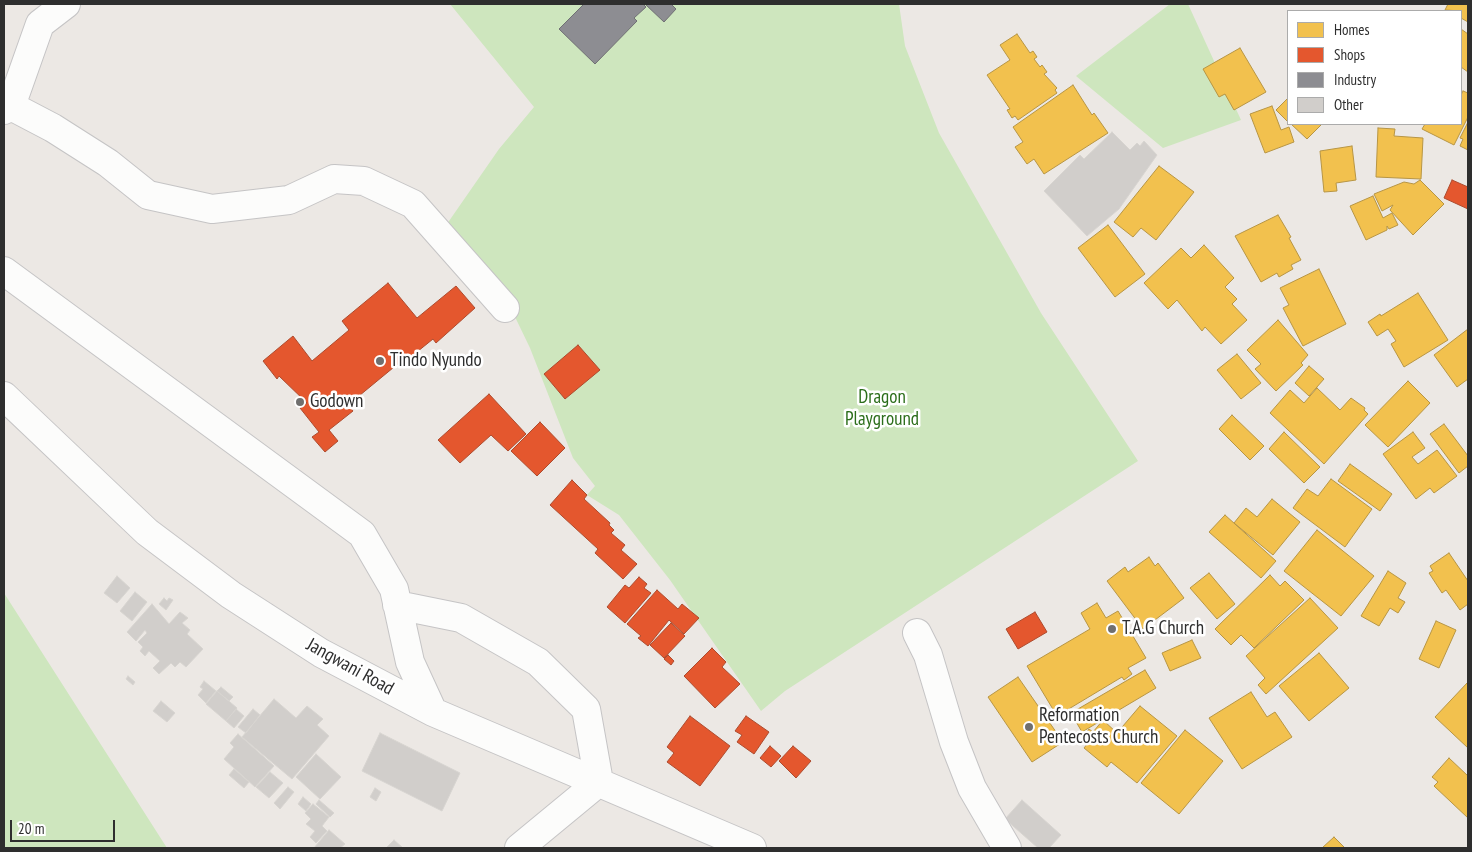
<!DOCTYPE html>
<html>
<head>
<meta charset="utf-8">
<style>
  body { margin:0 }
  #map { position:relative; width:1472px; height:852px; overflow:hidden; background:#ece8e4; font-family:"PT Sans Narrow",sans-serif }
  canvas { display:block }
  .frame { position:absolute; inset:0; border:5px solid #2e2e2e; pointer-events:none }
  .legend { position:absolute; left:1287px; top:10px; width:175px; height:115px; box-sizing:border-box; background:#fff; border:1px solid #ababab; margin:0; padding:6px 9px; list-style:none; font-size:15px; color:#2e2e2e }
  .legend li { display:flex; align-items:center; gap:10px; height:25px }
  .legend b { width:25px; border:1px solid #ababab }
  .scale { position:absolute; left:10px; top:820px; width:105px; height:22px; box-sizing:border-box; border:2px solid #2e2e2e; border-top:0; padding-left:6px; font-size:15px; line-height:18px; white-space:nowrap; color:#2e2e2e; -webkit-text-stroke:4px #fff; paint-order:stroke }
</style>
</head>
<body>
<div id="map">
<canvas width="1472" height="852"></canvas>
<div class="frame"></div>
<ul class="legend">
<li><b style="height:14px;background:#f2c14e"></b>Homes</li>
<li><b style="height:14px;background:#e4572e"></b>Shops</li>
<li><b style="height:14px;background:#8d8d92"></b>Industry</li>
<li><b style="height:14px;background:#d1cecb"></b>Other</li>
</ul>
<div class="scale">20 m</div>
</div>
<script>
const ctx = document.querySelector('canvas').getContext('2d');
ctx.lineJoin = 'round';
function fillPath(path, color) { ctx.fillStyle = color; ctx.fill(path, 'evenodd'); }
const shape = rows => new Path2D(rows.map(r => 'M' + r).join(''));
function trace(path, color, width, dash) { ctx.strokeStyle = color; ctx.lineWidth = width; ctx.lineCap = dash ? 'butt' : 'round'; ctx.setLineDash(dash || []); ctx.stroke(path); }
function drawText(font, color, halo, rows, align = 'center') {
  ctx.font = font + ' "PT Sans Narrow",sans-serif'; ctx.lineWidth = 5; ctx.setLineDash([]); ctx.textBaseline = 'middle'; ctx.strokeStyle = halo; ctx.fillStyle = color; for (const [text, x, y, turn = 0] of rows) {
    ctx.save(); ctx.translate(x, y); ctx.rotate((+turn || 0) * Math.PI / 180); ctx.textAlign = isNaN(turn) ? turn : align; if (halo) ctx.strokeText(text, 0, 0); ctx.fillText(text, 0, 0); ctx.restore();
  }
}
const green = shape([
  [450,4,899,4,905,46,939,133,1041,313,1138,461,785,691,761,711,670,580,619,515,587,495,595,486,573,458,530,348,503,292,440,234,499,149,534,107],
  [1170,4,1188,4,1241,120,1163,148,1076,76],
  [4,593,167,848,4,848]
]);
const homes = shape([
  [1448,4,1468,4,1468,22,1461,18,1461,11,1445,10,1448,4],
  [1461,29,1468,34,1468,72,1461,67,1461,29],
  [1017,34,1030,53,1033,51,1037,57,1034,59,1040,67,1042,65,1047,72,1044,74,1057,88,1055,90,1057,93,1018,120,1015,116,1012,118,1007,110,1010,109,987,75,1010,60,1000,45,1017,34],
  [1240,48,1266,92,1234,110,1225,94,1219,97,1203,69,1240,48],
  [1073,85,1092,115,1094,113,1108,133,1044,174,1034,159,1027,164,1015,147,1023,142,1013,127,1073,85],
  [1463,91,1468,93,1468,117,1454,145,1422,129,1425,124,1461,124,1461,95,1463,91],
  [1288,98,1288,122,1276,110,1288,98],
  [1272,106,1281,130,1289,127,1294,142,1265,153,1250,114,1272,106],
  [1468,122,1468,150,1460,146,1463,139,1460,138,1468,122],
  [1291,124,1322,124,1307,139,1291,124],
  [1378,128,1395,129,1394,136,1423,138,1421,179,1376,177,1378,128],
  [1352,146,1356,180,1336,183,1337,191,1324,192,1320,151,1352,146],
  [1159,166,1194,192,1156,240,1141,228,1133,237,1114,222,1159,166],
  [1420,180,1444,204,1413,235,1390,210,1393,205,1382,211,1374,194,1404,182,1414,184,1420,180],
  [1373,196,1383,218,1392,213,1398,225,1389,229,1387,226,1387,230,1366,240,1350,206,1373,196],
  [1278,215,1291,237,1289,238,1301,260,1291,265,1293,269,1279,277,1277,273,1261,282,1235,236,1278,215],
  [1108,225,1145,274,1115,297,1078,248,1108,225],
  [1204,245,1234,278,1225,287,1237,299,1232,304,1247,320,1221,344,1205,327,1202,331,1177,300,1168,309,1144,283,1181,248,1191,258,1204,245],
  [1319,269,1346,324,1303,346,1283,308,1289,305,1280,288,1319,269],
  [1418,293,1448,340,1404,367,1391,344,1396,341,1388,329,1377,336,1368,322,1380,314,1381,316,1418,293],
  [1278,320,1308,355,1301,363,1303,365,1276,391,1255,369,1261,364,1247,350,1278,320],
  [1468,329,1468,379,1457,387,1434,355,1468,329],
  [1237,354,1261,383,1241,399,1217,370,1237,354],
  [1309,366,1324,379,1309,396,1295,383,1309,366],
  [1408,381,1430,403,1388,447,1365,425,1408,381],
  [1317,388,1340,410,1351,398,1365,408,1364,410,1368,414,1324,464,1270,413,1290,390,1304,403,1317,388],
  [1232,415,1264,446,1250,460,1219,429,1232,415],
  [1444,424,1468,456,1468,466,1459,473,1430,434,1444,424],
  [1284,432,1320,467,1304,483,1269,449,1284,432],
  [1413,432,1425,448,1412,457,1418,464,1437,450,1457,476,1434,493,1430,488,1416,499,1383,454,1413,432],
  [1350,464,1392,494,1380,511,1338,481,1350,464],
  [1331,479,1372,509,1345,547,1293,508,1307,489,1318,496,1331,479],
  [1272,499,1300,522,1273,555,1234,523,1246,508,1257,517,1272,499],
  [1225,515,1276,561,1261,578,1209,532,1225,515],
  [1317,530,1374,576,1341,616,1284,571,1317,530],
  [1449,553,1468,581,1468,604,1460,610,1446,590,1442,593,1429,573,1433,571,1430,566,1449,553],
  [1149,557,1155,566,1158,563,1184,598,1143,629,1107,581,1125,567,1128,572,1149,557],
  [1388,571,1406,583,1398,598,1405,602,1398,613,1390,608,1379,626,1361,616,1388,571],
  [1209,573,1235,604,1217,619,1190,588,1209,573],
  [1270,575,1280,586,1285,581,1304,600,1254,648,1241,635,1231,645,1215,629,1270,575],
  [1310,598,1338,628,1266,694,1258,685,1265,678,1246,656,1310,598],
  [1097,603,1106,618,1118,611,1146,658,1128,668,1132,674,1124,680,1122,677,1057,716,1027,666,1090,629,1081,613,1097,603],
  [1436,621,1456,630,1439,668,1419,659,1436,621],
  [1192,640,1201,658,1170,671,1162,653,1192,640],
  [1319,653,1349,688,1309,721,1279,686,1319,653],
  [1145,670,1156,688,1082,732,1071,713,1145,670],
  [1018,677,1063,742,1032,762,988,697,1018,677],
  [1468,682,1468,748,1435,717,1468,682],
  [1251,692,1267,717,1275,712,1292,737,1242,769,1209,718,1251,692],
  [1140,706,1177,736,1137,783,1111,762,1107,767,1084,748,1088,743,1082,738,1089,729,1093,732,1103,720,1117,733,1140,706],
  [1185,730,1223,761,1179,814,1141,783,1185,730],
  [1449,758,1468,776,1468,818,1434,786,1438,782,1432,777,1449,758],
  [1334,837,1345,848,1322,848,1334,837]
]);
const shops = shape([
  [1452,180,1468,187,1468,209,1444,198,1452,180],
  [388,283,417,318,456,286,475,308,436,343,433,339,407,360,405,358,348,405,353,411,329,430,338,441,325,452,312,437,319,432,300,408,307,403,279,376,277,379,263,361,293,336,312,361,349,330,342,321,388,283],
  [578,345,600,370,565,399,544,374,578,345],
  [489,394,526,434,508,451,491,435,460,463,438,440,489,394],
  [540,422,565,448,537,476,511,451,540,422],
  [572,480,587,495,584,499,610,523,609,525,614,530,611,533,625,545,621,550,637,564,623,579,595,553,598,549,550,505,572,480],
  [639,577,647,584,644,588,651,593,625,623,607,607,625,585,629,588,639,577],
  [657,590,678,609,682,604,699,618,684,634,669,620,648,646,638,638,641,636,627,624,657,590],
  [1035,612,1047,632,1018,649,1006,629,1035,612],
  [671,623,685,636,664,658,650,645,671,623],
  [712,648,726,662,722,667,740,684,715,708,684,676,712,648],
  [668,655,674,661,671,665,664,659,668,655],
  [690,716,730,746,700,786,667,762,674,753,667,747,690,716],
  [746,716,769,732,754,754,737,742,742,735,735,731,746,716],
  [770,746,781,756,771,767,760,758,770,746],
  [793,746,811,761,796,778,779,761,793,746]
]);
const industry = shape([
  [584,4,643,4,646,7,634,18,637,21,595,64,559,29,584,4],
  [645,4,671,4,676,9,664,22,645,4]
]);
const building = shape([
  [1112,132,1130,150,1137,143,1140,146,1144,141,1157,155,1119,209,1087,236,1044,191,1080,155,1084,159,1112,132],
  [117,576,130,588,117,603,104,593,117,576],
  [135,592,147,602,132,621,120,611,135,592],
  [164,598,167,601,169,598,173,600,166,610,159,604,164,598],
  [152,604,169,624,180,612,188,618,182,623,190,630,187,634,203,649,186,667,180,662,175,667,171,663,159,674,153,668,160,661,149,651,145,656,140,651,143,647,138,642,147,633,145,630,136,641,127,632,152,604],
  [128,676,135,682,133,685,126,679,128,676],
  [204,681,216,691,206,703,198,695,203,689,200,687,204,681],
  [221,687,233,697,229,701,217,691,221,687],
  [217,691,237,708,226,721,206,704,217,691],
  [274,699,296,718,307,706,323,719,317,725,329,736,292,779,242,737,274,699],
  [161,701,175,713,167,722,153,711,161,701],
  [236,709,244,716,234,728,226,721,236,709],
  [253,709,260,715,246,733,238,727,253,709],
  [380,733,460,773,442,811,362,771,380,733],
  [238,734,274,766,255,787,224,759,234,747,230,743,238,734],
  [316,754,341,777,320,799,296,777,316,754],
  [234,769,249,782,244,788,229,775,234,769],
  [270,772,283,783,269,798,256,787,270,772],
  [288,787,294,792,280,809,274,803,288,787],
  [375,788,381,792,376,801,370,797,375,788],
  [303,797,311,804,306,811,298,804,303,797],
  [319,800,334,813,330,817,316,804,319,800],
  [1022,800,1061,835,1049,848,1038,848,1005,819,1022,800],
  [313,804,329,817,322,826,327,831,316,843,310,837,315,831,306,824,311,819,305,813,313,804],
  [329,830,345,844,340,848,314,848,329,830],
  [394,840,403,848,386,848,394,840]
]);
const minor = shape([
  [11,106,40,24,66,4],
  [4,110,11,106,53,128,108,163,148,195,212,209,289,200,334,179,364,181,413,204,505,308],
  [4,271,362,534,394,589,410,662,433,712],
  [4,396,147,532,231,595,321,653,433,712,752,848],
  [397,605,461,618,538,662,586,709,599,782,519,848],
  [917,633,928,655,954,742,972,788,1007,848]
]);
const markers = [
  [380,361,5,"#706f6e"],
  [300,402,5,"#706f6e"],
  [1112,629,5,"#706f6e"],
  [1029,727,5,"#706f6e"]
];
const poiNames = [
  ["Tindo Nyundo",390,361],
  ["Godown",310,402],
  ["T.A.G Church",1122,629],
  ["Reformation",1039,716],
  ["Pentecosts Church",1039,738]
];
const parkNames = [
  ["Dragon",882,398],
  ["Playground",882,420]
];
const streetNames = [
  ["Jangwani Road",350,667,29]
];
fillPath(green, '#cee6be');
fillPath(homes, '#f2c14e');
trace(homes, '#b79544', 1);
fillPath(shops, '#e4572e');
trace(shops, '#ad4b2e', 1);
fillPath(industry, '#8d8d92');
trace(industry, '#707074', 1);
fillPath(building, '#d1cecb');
trace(building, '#d7d4d0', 1);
trace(minor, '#c5c4c5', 30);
trace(minor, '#fcfcfb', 28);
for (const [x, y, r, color] of markers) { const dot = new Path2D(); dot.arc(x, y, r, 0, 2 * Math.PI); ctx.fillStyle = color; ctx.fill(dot); trace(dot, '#fff', 2); }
drawText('19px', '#2e2e2e', '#fff', poiNames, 'left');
drawText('19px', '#2c6e1b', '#fff', parkNames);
drawText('19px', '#2e2e2e', '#fff', streetNames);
</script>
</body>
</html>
